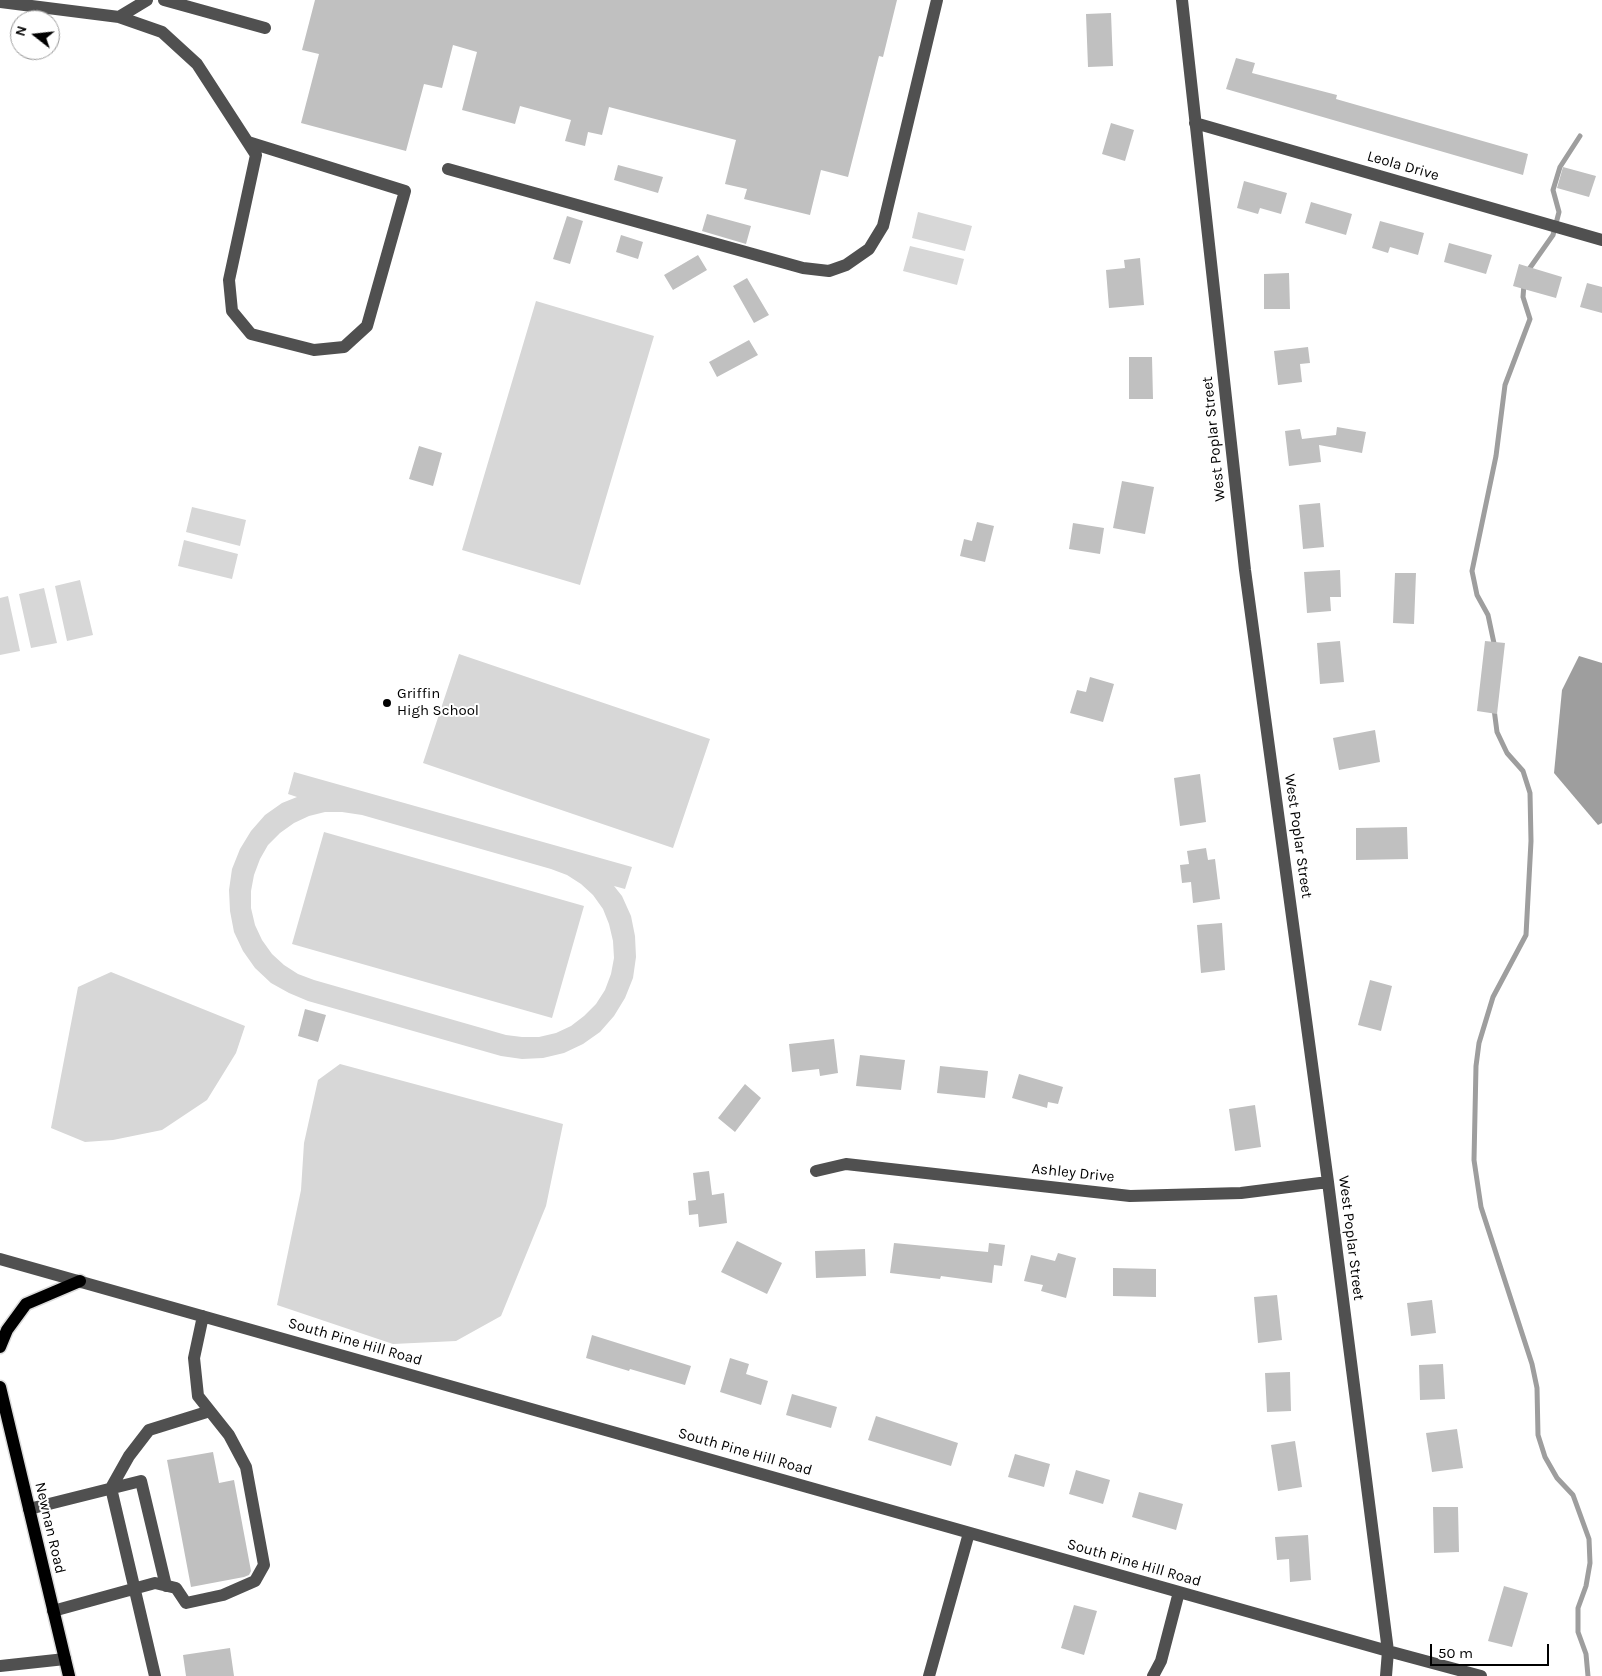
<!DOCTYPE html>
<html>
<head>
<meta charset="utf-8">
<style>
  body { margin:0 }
  #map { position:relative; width:1602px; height:1676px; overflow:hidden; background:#fff; font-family:Karla,sans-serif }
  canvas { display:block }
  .north { position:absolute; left:10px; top:10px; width:50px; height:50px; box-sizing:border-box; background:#fff; border:1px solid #999; border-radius:50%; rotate:286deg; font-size:14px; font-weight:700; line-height:20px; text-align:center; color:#000 }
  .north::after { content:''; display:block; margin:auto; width:18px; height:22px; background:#000; clip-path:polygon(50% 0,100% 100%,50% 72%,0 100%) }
  .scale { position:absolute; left:1430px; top:1644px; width:119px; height:22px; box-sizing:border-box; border:2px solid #000; border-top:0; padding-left:6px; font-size:15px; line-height:18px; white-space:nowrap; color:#000; -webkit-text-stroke:4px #fff; paint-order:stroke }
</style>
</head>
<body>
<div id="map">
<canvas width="1602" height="1676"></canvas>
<div class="north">N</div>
<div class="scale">50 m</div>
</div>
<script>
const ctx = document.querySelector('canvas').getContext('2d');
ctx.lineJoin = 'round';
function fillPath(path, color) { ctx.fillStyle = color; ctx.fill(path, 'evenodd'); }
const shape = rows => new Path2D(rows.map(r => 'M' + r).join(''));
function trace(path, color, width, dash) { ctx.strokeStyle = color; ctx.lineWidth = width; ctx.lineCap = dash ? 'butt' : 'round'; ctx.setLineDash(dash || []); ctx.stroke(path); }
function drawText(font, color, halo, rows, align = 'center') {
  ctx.font = font + ' Karla,sans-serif'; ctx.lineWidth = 4; ctx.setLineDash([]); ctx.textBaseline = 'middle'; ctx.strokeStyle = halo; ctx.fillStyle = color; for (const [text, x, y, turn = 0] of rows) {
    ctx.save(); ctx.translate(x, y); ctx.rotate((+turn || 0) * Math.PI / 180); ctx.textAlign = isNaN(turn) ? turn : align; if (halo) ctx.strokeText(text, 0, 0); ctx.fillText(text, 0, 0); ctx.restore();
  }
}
const green = shape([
  [918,212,972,226,965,251,912,238],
  [910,246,964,259,957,285,903,271],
  [536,301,654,336,580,585,462,550],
  [192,507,246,520,240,546,186,532],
  [184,540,238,554,232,579,178,566],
  [80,580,93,635,67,641,55,586],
  [44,588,57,643,31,648,19,594],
  [8,596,20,651,0,655,0,598],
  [459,654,710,739,673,848,423,763],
  [294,772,632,867,625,889,614,886,622,896,631,916,635,936,636,957,633,978,625,998,614,1016,600,1032,583,1044,564,1053,543,1058,522,1059,501,1056,308,1001,289,993,271,983,255,968,243,951,234,932,230,911,229,890,232,869,240,849,251,831,265,815,282,803,297,797,288,794],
  [325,812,342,812,362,815,551,869,567,875,581,884,593,895,603,909,609,924,613,941,614,958,611,974,605,990,596,1004,584,1016,571,1026,556,1033,539,1037,522,1037,506,1035,314,980,298,974,284,965,272,954,262,940,255,925,251,908,251,891,254,875,260,859,268,845,280,833,294,823,309,816],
  [324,832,584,906,552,1018,292,944],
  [111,972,245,1026,236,1053,207,1100,162,1130,113,1140,85,1142,51,1128,78,987],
  [340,1064,563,1124,546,1206,501,1316,456,1341,393,1344,277,1305,301,1190,304,1143,318,1080]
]);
const water = shape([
  [1579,656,1602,663,1602,823,1598,825,1554,773,1562,690]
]);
const stream = shape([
  [1527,272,1553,235,1559,212,1553,190,1560,167,1580,136],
  [1495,648,1488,615,1477,595,1472,571,1496,456,1505,385,1530,319,1523,297,1524,284],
  [1494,709,1497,732,1507,753,1523,771,1530,793,1531,841,1526,935,1493,997,1479,1043,1476,1066,1474,1160,1481,1207,1532,1364,1537,1388,1538,1435,1545,1457,1557,1478,1573,1495,1589,1539,1590,1563,1586,1586,1578,1608,1578,1632,1586,1654,1588,1676]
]);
const building = shape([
  [315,0,897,0,883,57,879,56,848,177,821,170,810,215,744,199,747,189,725,184,736,140,609,107,602,135,588,132,585,146,565,141,571,120,520,106,515,124,462,110,477,52,453,45,442,88,424,84,406,151,301,123,319,54,302,50],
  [1111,13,1113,66,1088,67,1086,14],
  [1236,58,1255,63,1252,73,1337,95,1336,99,1528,154,1523,175,1226,89],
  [1111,123,1134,130,1125,161,1102,154],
  [618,165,663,177,658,193,614,180],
  [1563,167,1596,176,1589,197,1557,188],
  [1244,181,1287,193,1281,214,1260,208,1258,214,1237,208],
  [1311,202,1352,214,1346,235,1305,223],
  [707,214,751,226,746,244,702,231],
  [567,216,583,221,570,264,553,259],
  [1380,221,1424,233,1418,255,1390,247,1388,253,1372,248],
  [621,235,643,242,638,259,616,252],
  [1449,243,1492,255,1486,274,1444,262],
  [698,255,707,270,673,290,664,275],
  [1140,258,1144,305,1109,308,1106,270,1125,268,1124,260],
  [1519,264,1562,277,1556,298,1513,286],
  [1289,273,1290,309,1264,309,1264,274],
  [747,278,769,315,754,323,733,286],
  [1587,283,1602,287,1602,313,1580,307],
  [749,340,758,355,717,377,709,362],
  [1308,347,1310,363,1300,364,1302,382,1278,385,1274,351],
  [1129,357,1152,357,1153,399,1129,399],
  [1337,427,1366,432,1362,453,1319,445,1321,462,1289,466,1285,431,1300,429,1302,439,1336,435],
  [419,446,442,453,433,486,409,479],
  [1122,481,1154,487,1145,534,1113,528],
  [1320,503,1324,547,1303,549,1299,505],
  [977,522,994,526,985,562,960,556,964,539,972,541],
  [1073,523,1104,528,1100,554,1069,549],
  [1340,570,1341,597,1330,597,1331,611,1307,613,1304,572],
  [1395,573,1416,573,1414,624,1393,623],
  [1340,641,1344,682,1320,684,1317,643],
  [1485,641,1505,643,1497,714,1477,711],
  [1090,677,1114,684,1103,722,1070,713,1077,690,1086,692],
  [1375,730,1380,762,1339,770,1333,738],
  [1200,774,1206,822,1180,826,1174,778],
  [1407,827,1408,859,1356,860,1356,828],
  [1206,848,1208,860,1215,859,1220,899,1193,903,1191,882,1182,883,1180,865,1189,864,1187,851],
  [1222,923,1225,970,1201,973,1197,925],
  [1370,980,1392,986,1381,1031,1358,1025],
  [305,1009,326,1015,318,1042,298,1036],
  [834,1039,838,1073,820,1076,819,1069,792,1072,789,1044],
  [860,1055,905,1060,901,1090,856,1086],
  [940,1066,988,1071,985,1098,937,1093],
  [1019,1074,1063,1087,1058,1104,1048,1102,1047,1108,1012,1098],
  [745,1084,761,1098,735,1132,718,1118],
  [1255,1105,1261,1147,1235,1151,1229,1109],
  [709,1171,712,1195,724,1193,727,1223,699,1227,698,1214,689,1215,688,1201,696,1200,693,1173],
  [737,1241,782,1263,767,1294,721,1272],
  [894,1243,988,1252,989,1243,1005,1245,1002,1266,994,1265,992,1283,941,1276,940,1279,890,1273],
  [865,1249,866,1276,816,1278,815,1251],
  [1058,1253,1076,1258,1066,1298,1041,1291,1043,1285,1024,1281,1031,1255,1055,1261],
  [1113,1268,1156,1269,1156,1297,1113,1296],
  [1277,1295,1282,1340,1258,1343,1254,1297],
  [1432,1300,1436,1333,1411,1336,1407,1303],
  [592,1335,691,1366,685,1385,630,1369,629,1371,586,1358],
  [730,1358,749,1364,746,1374,768,1381,761,1405,720,1392],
  [1443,1364,1445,1399,1420,1400,1419,1365],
  [1290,1372,1291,1411,1267,1412,1265,1373],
  [792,1394,837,1407,831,1428,786,1415],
  [876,1416,958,1443,951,1466,868,1440],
  [1457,1429,1463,1468,1432,1472,1426,1433],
  [1295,1441,1302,1487,1278,1491,1271,1445],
  [213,1452,219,1483,234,1480,251,1571,249,1575,244,1577,191,1587,167,1460],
  [1015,1454,1050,1464,1044,1487,1008,1477],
  [1076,1470,1110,1480,1103,1504,1069,1494],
  [1139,1492,1183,1504,1176,1530,1132,1517],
  [1433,1507,1458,1507,1459,1552,1434,1553],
  [1308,1535,1311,1580,1290,1582,1289,1559,1277,1560,1275,1537],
  [1504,1586,1528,1593,1512,1647,1488,1641],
  [1074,1605,1097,1611,1084,1655,1061,1648],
  [230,1648,234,1676,186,1676,183,1655]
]);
const minor = shape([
  [164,0,265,28],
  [1182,0,1245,570,1328,1182,1388,1651,1386,1676],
  [0,2,119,17,162,32,197,64,256,155,229,280,232,311,251,334,314,350,344,347,367,326,405,191,248,142],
  [119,17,147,0],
  [1195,123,1602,240],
  [448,169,803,268,829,271,846,265,869,249,883,226,937,0],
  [816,1171,846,1164,1130,1196,1241,1193,1328,1182],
  [0,1259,1388,1651,1481,1676],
  [29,1509,141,1481,166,1586],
  [53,1611,155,1583,176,1588,186,1603,223,1595,255,1581,264,1565,246,1467,229,1435,198,1396,194,1358,203,1316],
  [0,1666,65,1659],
  [155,1676,111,1488,129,1456,149,1430,210,1411],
  [929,1676,969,1533],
  [1153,1676,1161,1661,1179,1592]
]);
const major = shape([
  [0,1347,7,1330,26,1304,80,1281],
  [0,1387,69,1676]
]);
const markers = [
  [387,703,5,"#000"]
];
const streetNames = [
  ["Leola Drive",1403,166,16],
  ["West Poplar Street",1214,439,-96],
  ["West Poplar Street",1298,836,82],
  ["Ashley Drive",1073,1173,6],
  ["West Poplar Street",1351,1238,83],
  ["South Pine Hill Road",355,1342,16],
  ["South Pine Hill Road",745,1452,16],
  ["Newnan Road",50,1528,77],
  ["South Pine Hill Road",1134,1563,16]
];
const poiNames = [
  ["Griffin",397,694],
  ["High School",397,711]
];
fillPath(green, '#d7d7d7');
fillPath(water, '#9e9e9e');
trace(stream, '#9e9e9e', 5);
fillPath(building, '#c0c0c0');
trace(major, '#dbdbdb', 15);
trace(minor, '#505050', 12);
trace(major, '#000', 12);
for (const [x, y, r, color] of markers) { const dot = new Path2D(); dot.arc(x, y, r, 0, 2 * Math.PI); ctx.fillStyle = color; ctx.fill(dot); trace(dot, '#fff', 2); }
drawText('15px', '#000', '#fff', streetNames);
drawText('15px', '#000', '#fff', poiNames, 'left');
</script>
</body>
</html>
